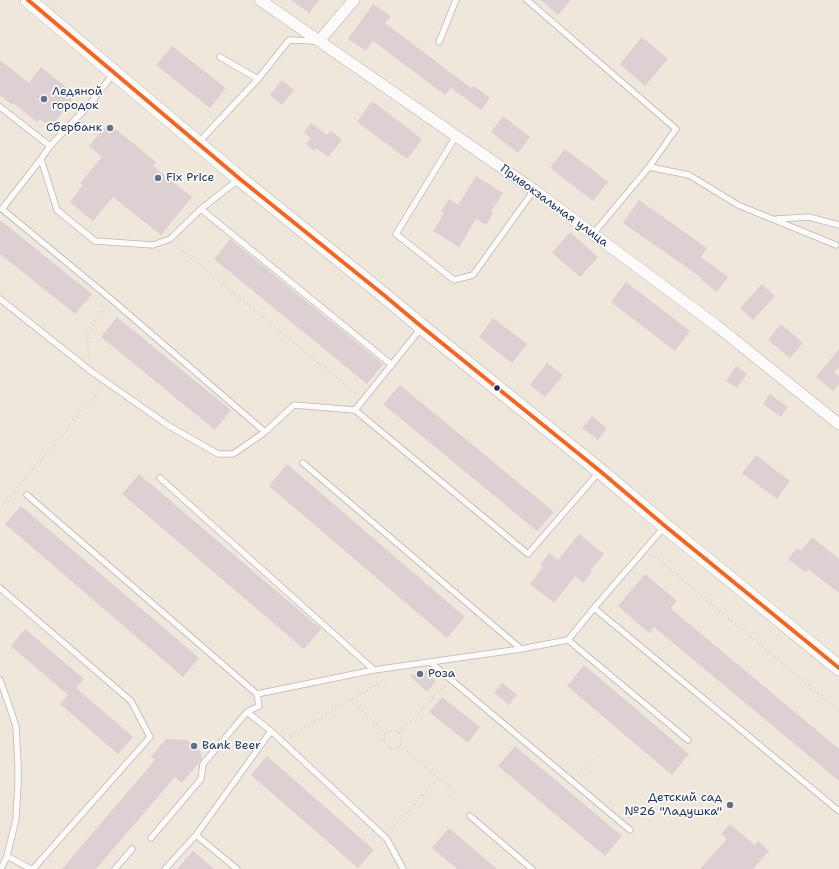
<!DOCTYPE html>
<html>
<head>
<meta charset="utf-8">
<style>
  body { margin:0 }
  canvas { display:block; background:#efe6dc }
</style>
</head>
<body>
<canvas width="839" height="869"></canvas>
<script>
const ctx = document.querySelector('canvas').getContext('2d');
ctx.lineJoin = 'round';
function fillPath(path, color) { ctx.fillStyle = color; ctx.fill(path, 'evenodd'); }
const shape = rows => new Path2D(rows.map(r => 'M' + r).join(''));
function trace(path, color, width, dash) { ctx.strokeStyle = color; ctx.lineWidth = width; ctx.lineCap = dash ? 'butt' : 'round'; ctx.setLineDash(dash || []); ctx.stroke(path); }
function drawText(font, color, halo, rows, align = 'center') {
  ctx.font = font + ' "Shantell Sans",sans-serif'; ctx.lineWidth = 3.5; ctx.setLineDash([]); ctx.textBaseline = 'middle'; ctx.strokeStyle = halo; ctx.fillStyle = color; for (const [text, x, y, turn = 0] of rows) {
    ctx.save(); ctx.translate(x, y); ctx.rotate((+turn || 0) * Math.PI / 180); ctx.textAlign = isNaN(turn) ? turn : align; if (halo) ctx.strokeText(text, 0, 0); ctx.fillText(text, 0, 0); ctx.restore();
  }
}
const building = shape([
  [291,0,319,0,309,13],
  [541,0,571,0,558,15],
  [373,4,391,16,385,23,471,88,474,86,490,98,481,110,451,88,445,95,373,41,366,51,348,39],
  [642,37,668,59,645,86,620,64],
  [172,46,226,88,210,108,156,65],
  [0,60,29,83,41,67,76,95,51,127,40,119,37,122,13,103,11,104,0,95],
  [282,80,294,90,282,105,270,95],
  [372,101,422,139,407,159,357,122],
  [503,116,530,137,518,153,491,132],
  [108,123,156,162,153,166,192,197,161,235,113,197,93,221,70,202,83,185,80,183,102,157,89,146],
  [311,123,327,135,331,131,342,140,328,157,316,148,314,151,306,144,311,138,304,132],
  [565,149,608,182,593,201,550,168],
  [476,176,503,193,491,212,493,213,486,225,476,219,459,247,433,231,444,213,441,211,449,199,458,205],
  [639,200,707,248,701,257,728,277,717,292,701,280,702,278,623,223],
  [0,220,92,294,75,314,0,254],
  [570,232,598,257,580,277,552,253],
  [230,239,383,364,367,384,214,259],
  [626,282,690,331,675,351,611,302],
  [762,284,775,296,753,320,740,308],
  [117,317,231,410,215,430,101,337],
  [493,318,527,344,512,363,479,337],
  [781,324,803,343,790,358,768,340],
  [839,349,839,367,834,372,839,376,839,384,833,391,816,377],
  [547,363,563,375,545,397,530,385],
  [736,366,747,374,737,388,726,381],
  [400,385,554,512,537,531,383,404],
  [770,394,788,407,781,417,763,404],
  [592,416,607,428,598,440,582,428],
  [756,455,790,481,777,499,742,473],
  [287,464,465,617,447,638,269,486],
  [139,474,321,629,304,649,122,494],
  [21,506,199,658,183,677,5,524],
  [579,534,604,554,590,571,592,572,583,583,575,576,554,603,530,584,543,567,540,565,549,553,558,560],
  [812,537,839,559,839,593,808,569,805,572,788,559,797,548,801,551],
  [645,574,677,601,670,608,839,749,839,781,654,627,649,633,618,606],
  [25,629,84,679,76,688,133,737,118,754,60,704,68,695,11,646],
  [584,665,689,754,672,775,567,686],
  [432,670,434,671,430,676,436,681,427,692,409,675],
  [502,683,517,695,509,705,494,693],
  [442,697,480,727,468,743,429,712],
  [166,739,187,740,200,751,202,759,182,783,175,777,96,869,62,869,155,760,151,757],
  [515,746,622,836,605,856,498,766],
  [267,756,374,850,358,868,251,775],
  [730,824,755,845,758,841,769,851,753,869,700,869,727,839,721,834],
  [449,828,497,869,457,869,432,848],
  [193,851,214,869,177,869]
]);
const path = shape([
  [176,245,357,395],
  [90,359,87,333,107,305],
  [0,510,20,484,101,389],
  [652,554,839,711],
  '384 740a9 9 0 1 1 18 0a9 9 0 1 1-18 0Z',
  [386,733,350,700,386,679],
  [399,733,444,686],
  [291,736,350,700],
  [400,746,457,794],
  [579,775,594,758],
  [389,831,438,778]
]);
const service = shape([
  [527,0,676,129,649,167,593,234],
  [439,42,456,0],
  [220,57,258,79],
  [114,73,90,104,50,146,41,159,2,209,111,299,265,432],
  [0,107,50,146],
  [456,136,396,234,454,280,473,275,534,190],
  [198,143,258,79,289,40,315,41],
  [41,159,57,210,95,241,153,245,170,239,201,209,239,179],
  [649,167,689,175,738,205,836,245],
  [201,209,392,365],
  [776,219,809,217,839,225],
  [0,299,92,372,169,426,218,454,233,454,265,432,294,405,355,410],
  [422,327,355,410,528,554,600,471],
  [303,463,521,649],
  [160,478,374,670],
  [27,495,257,694,259,706,247,712,271,731,196,835,165,869],
  [0,588,131,701,150,737,33,869],
  [594,608,839,811],
  [568,640,688,740],
  [430,662,630,830],
  [0,680,11,711,16,727,18,764,18,784,16,819,7,856],
  [257,694,374,670,521,649,568,640,594,608,665,526],
  [271,731,387,839,403,869],
  [470,816,532,869],
  [196,835,237,869],
  [151,838,201,779,203,764,247,712],
  [1,869,7,856,31,869],
  [115,869,132,849]
]);
const minor = shape([
  [260,0,534,190,717,326,839,424],
  [319,41,354,0]
]);
const secondary = shape([
  [28,0,240,179,385,296,422,327,600,471,665,526,839,668]
]);
const bus1 = shape([
  [28,0,240,179,385,296,422,327,600,471,665,526,839,668]
]);
const markers = [
  [44,99,4,"#656f8a"],
  [110,128,4,"#656f8a"],
  [158,178,4,"#656f8a"],
  [497,388,3.5,"#1b2f5e"],
  [420,674,4,"#656f8a"],
  [194,746,4,"#656f8a"],
  [730,805,4,"#656f8a"]
];
const poiNames = [
  ["Ледяной",52,92],
  ["городок",52,106],
  ["Сбербанк",102,128,"right"],
  ["Fix Price",166,178],
  ["Роза",428,674],
  ["Bank Beer",202,746],
  ["Детский сад",722,798,"right"],
  ["№26 \"Ладушка\"",722,812,"right"]
];
const streetNames = [
  ["Привокзальная улица",554,206,36]
];
fillPath(building, '#ddd0d3');
trace(service, '#bab6b4', 7);
trace(minor, '#bab6b4', 12);
trace(secondary, '#bab6b4', 16);
trace(path, '#d6d5d5', 2.5, [1, 3]);
trace(service, '#fdfbfa', 5.5);
trace(minor, '#fdfbfa', 11);
trace(secondary, '#fdfbfa', 15);
trace(bus1, '#f26522', 4);
for (const [x, y, r, color] of markers) { const dot = new Path2D(); dot.arc(x, y, r, 0, 2 * Math.PI); ctx.fillStyle = color; ctx.fill(dot); trace(dot, '#fdfcf7', 1.5); }
drawText('12px', '#1b2f5e', '#fdfcf7', poiNames, 'left');
drawText('12px', '#1b2f5e', '#fdfcf7', streetNames);
</script>
</body>
</html>
